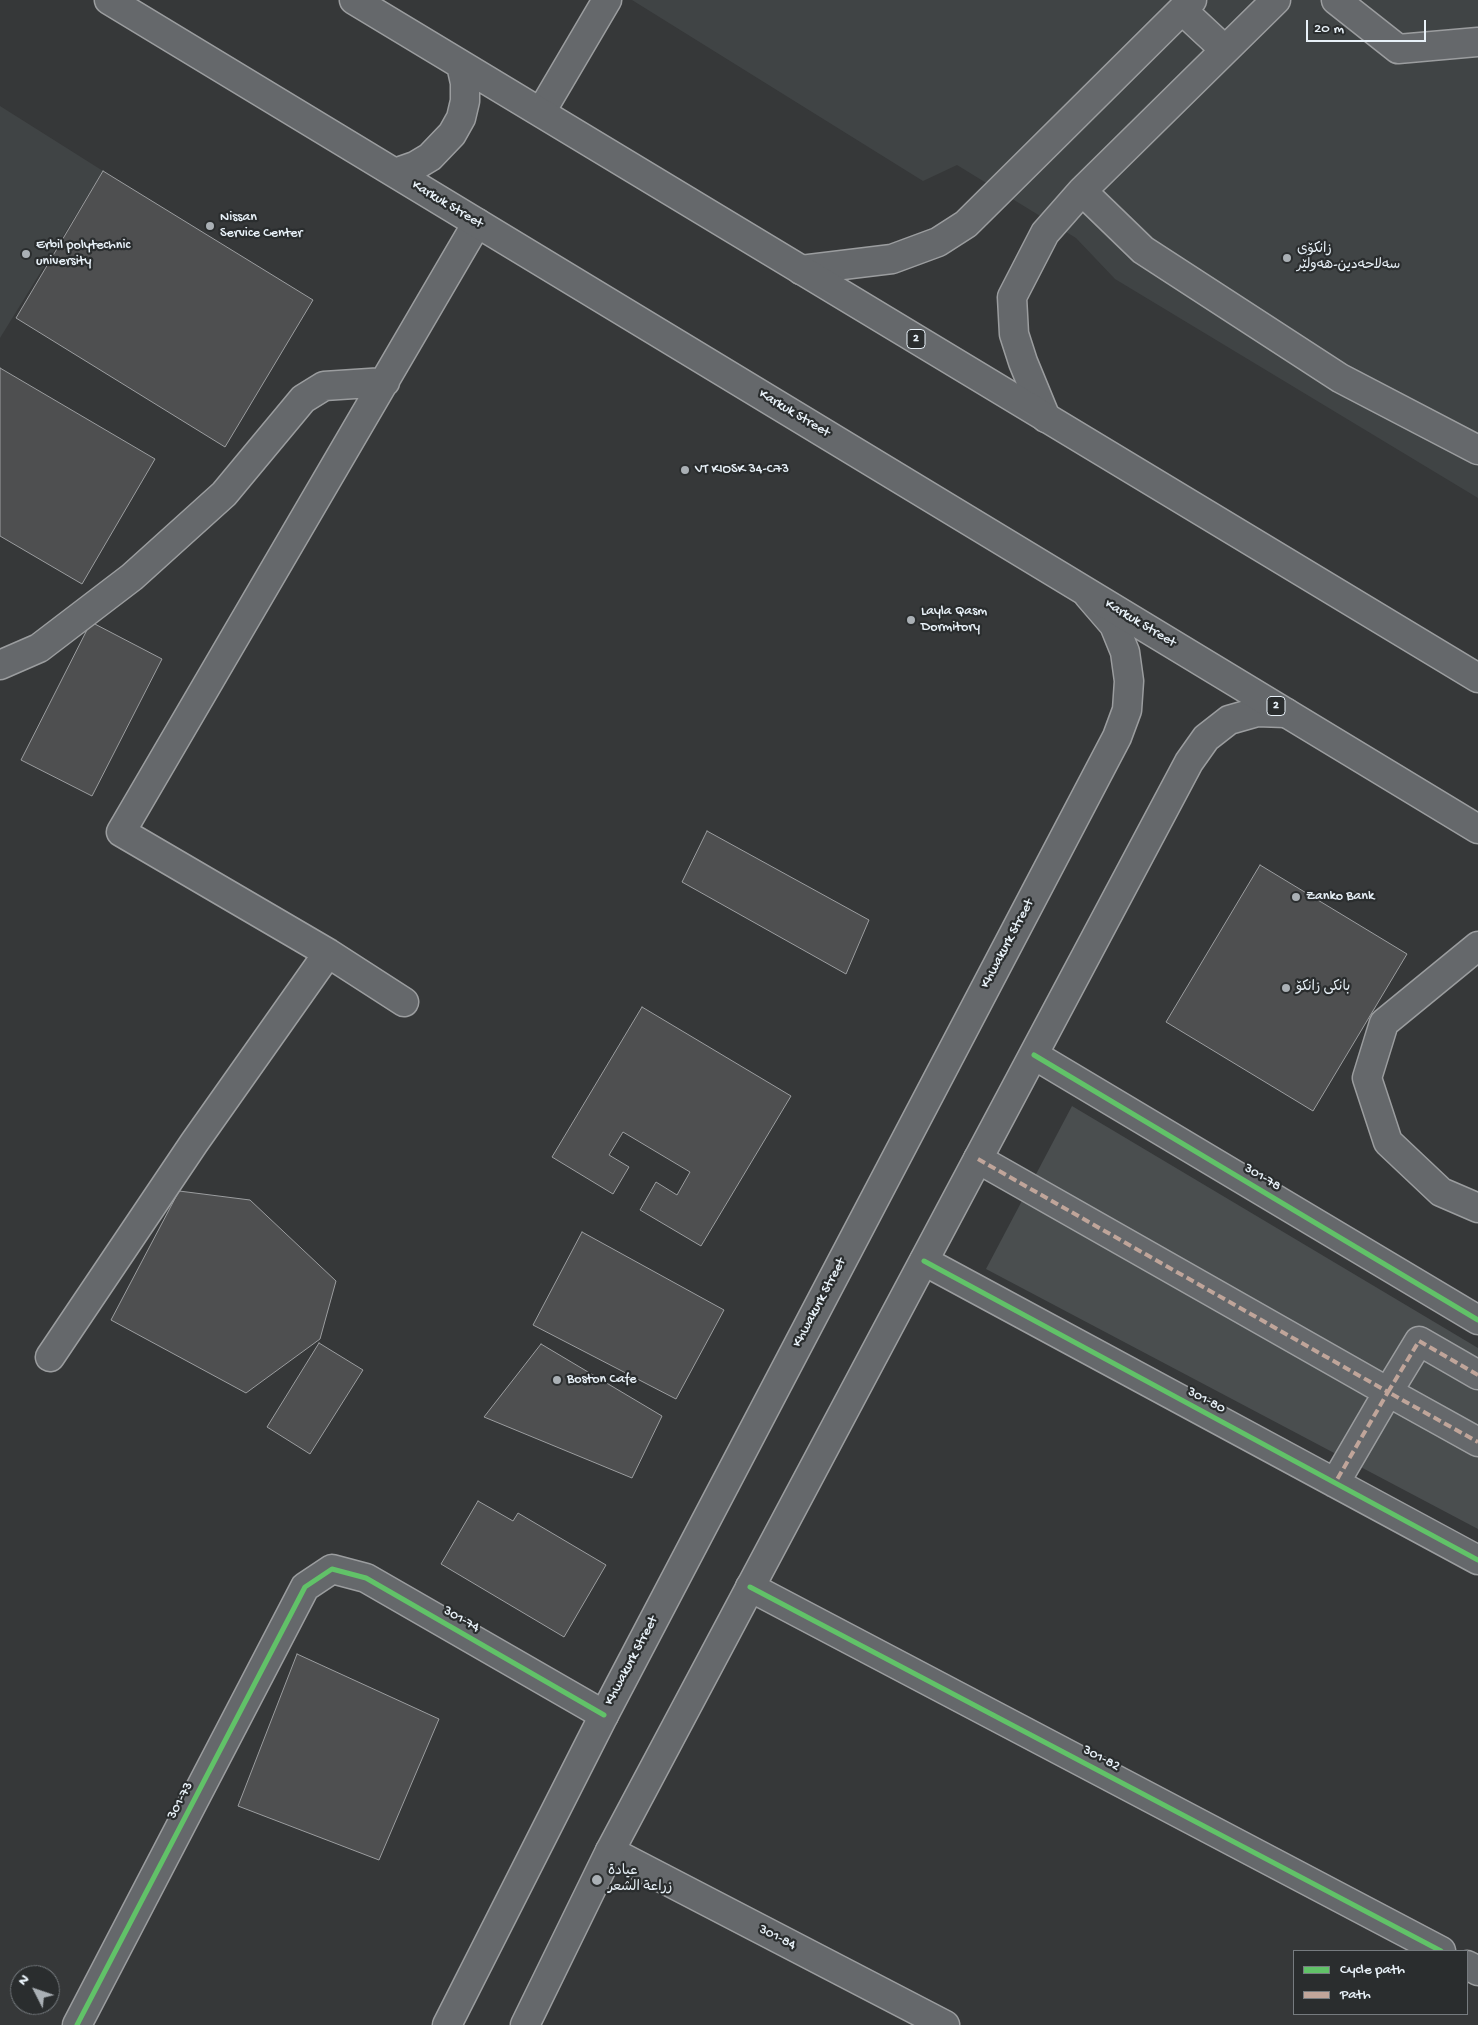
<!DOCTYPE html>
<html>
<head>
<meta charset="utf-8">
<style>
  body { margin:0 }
  #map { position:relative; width:1478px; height:2025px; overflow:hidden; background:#363839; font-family:"Gochi Hand",sans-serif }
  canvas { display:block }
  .legend { position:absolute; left:1293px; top:1950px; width:175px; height:65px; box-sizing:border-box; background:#2a2d2e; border:1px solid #767b7f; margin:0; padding:6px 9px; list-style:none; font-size:15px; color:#e8f1f8 }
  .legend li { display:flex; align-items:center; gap:10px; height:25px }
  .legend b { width:25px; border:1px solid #767b7f }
  .north { position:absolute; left:10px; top:1965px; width:50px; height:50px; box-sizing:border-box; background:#2a2d2e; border:1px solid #767b7f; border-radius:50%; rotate:311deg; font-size:14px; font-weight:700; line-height:20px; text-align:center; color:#e8f1f8 }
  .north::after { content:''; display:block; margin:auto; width:18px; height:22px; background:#aab0b5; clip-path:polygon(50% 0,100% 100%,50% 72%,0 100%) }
  .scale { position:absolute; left:1306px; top:20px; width:120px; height:22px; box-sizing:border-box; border:2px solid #e8f1f8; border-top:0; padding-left:6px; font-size:15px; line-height:18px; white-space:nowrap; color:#e8f1f8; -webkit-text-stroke:4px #2a2d2e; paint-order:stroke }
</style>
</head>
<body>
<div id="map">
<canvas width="1478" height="2025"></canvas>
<ul class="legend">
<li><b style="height:6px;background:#61c268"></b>Cycle path</li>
<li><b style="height:6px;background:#c0a59a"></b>Path</li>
</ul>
<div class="north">N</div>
<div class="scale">20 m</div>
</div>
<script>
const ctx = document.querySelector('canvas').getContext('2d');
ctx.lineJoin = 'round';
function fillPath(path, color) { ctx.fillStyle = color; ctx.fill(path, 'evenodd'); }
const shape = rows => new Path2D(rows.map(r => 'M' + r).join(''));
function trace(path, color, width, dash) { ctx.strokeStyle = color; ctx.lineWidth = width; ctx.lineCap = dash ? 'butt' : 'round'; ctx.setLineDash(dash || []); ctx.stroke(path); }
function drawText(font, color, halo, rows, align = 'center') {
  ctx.font = font + ' "Gochi Hand","Playpen Sans Arabic",sans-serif'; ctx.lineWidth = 4.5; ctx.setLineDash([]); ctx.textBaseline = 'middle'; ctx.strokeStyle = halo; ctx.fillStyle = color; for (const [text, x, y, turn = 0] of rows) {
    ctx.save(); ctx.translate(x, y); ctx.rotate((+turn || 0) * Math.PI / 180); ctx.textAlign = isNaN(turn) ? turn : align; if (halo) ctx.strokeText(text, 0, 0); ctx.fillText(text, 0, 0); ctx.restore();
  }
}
const built = shape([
  [632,0,1478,0,1478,498,1115,279,1076,238,957,165,923,181],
  [0,106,103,171,0,338]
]);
const green = shape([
  [1072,1106,1478,1348,1478,1529,986,1269]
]);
const building = shape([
  [103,171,313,300,225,447,16,318,103,171],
  [0,368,155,459,82,584,0,536,0,368],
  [91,622,162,659,92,796,21,760,91,622],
  [707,831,869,920,846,974,682,882,707,831],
  [1260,865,1407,954,1313,1111,1166,1022,1260,865],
  [642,1007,791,1096,701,1246,640,1210,656,1182,677,1195,690,1172,623,1132,609,1155,629,1167,613,1194,552,1157,642,1007],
  [179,1191,250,1200,336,1281,320,1339,246,1393,111,1320,179,1191],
  [582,1232,724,1310,676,1399,533,1325,582,1232],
  [319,1343,363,1370,310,1454,267,1427,319,1343],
  [541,1344,662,1416,632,1478,484,1417,541,1344],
  [478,1501,513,1521,518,1513,606,1565,564,1637,441,1564,478,1501],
  [297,1654,439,1719,379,1860,238,1806,297,1654]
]);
const minor = shape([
  [1336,0,1398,49,1478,42],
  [1182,10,1225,50],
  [541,112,607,0],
  [1082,191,1143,250,1340,378,1478,450],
  [801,270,892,259,938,242,966,224,1192,0],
  [1046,418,1023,362,1014,334,1012,297,1045,233,1082,191,1276,0],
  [0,665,39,648,132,577,224,494,303,399,324,386,385,382],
  [1478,946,1384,1023,1367,1078,1388,1142,1441,1192,1478,1208],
  [328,953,404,1002],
  [1034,1055,1478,1320],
  [978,1159,1388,1392,1335,1483],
  [924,1261,1478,1560],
  [50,1357,194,1143,328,953,121,832,477,223],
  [1478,1375,1419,1341,1388,1392,1478,1442],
  [750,1587,1441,1951],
  [610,1851,945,2025],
  [1467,1965,1478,1971],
  [77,2025,305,1587,332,1569,366,1578,604,1715]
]);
const major = shape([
  [447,2025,604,1715,1117,737,1127,710,1129,681,1125,652,1114,625,1089,596],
  [525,2025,610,1851,1189,762,1206,738,1229,720,1257,712,1286,713]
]);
const highway = shape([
  [109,0,1478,829],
  [354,0,1478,678],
  [395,173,415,166,430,157,452,134,461,118,465,101,465,83,461,65]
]);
const quiet = shape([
  [978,1159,1388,1392,1335,1483],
  [1478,1375,1419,1341,1388,1392,1478,1442]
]);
const cycleway = shape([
  [1034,1055,1478,1320],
  [924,1261,1478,1560],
  [750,1587,1441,1951],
  [77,2025,305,1587,332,1569,366,1578,604,1715]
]);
const markers = [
  [210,226,5,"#aab0b5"],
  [26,254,5,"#aab0b5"],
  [1287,258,5,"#aab0b5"],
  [685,470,5,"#aab0b5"],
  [911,620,5,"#aab0b5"],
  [1296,897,5,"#aab0b5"],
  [1286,988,5,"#aab0b5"],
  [557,1380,5,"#aab0b5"],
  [597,1880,6,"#aab0b5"]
];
const shields = [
  [916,339,18],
  [1276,706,18]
];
const shieldNames = [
  ["2",916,339],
  ["2",1276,706]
];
const streetNames = [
  ["Karkuk Street",447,205,31],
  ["Karkuk Street",794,414,31],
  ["Karkuk Street",1140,624,31],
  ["Khwakurk Street",1008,944,-62],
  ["301-78",1262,1178,31],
  ["Khwakurk Street",820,1303,-62],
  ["301-80",1206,1401,28],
  ["301-74",461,1620,30],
  ["Khwakurk Street",632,1661,-62],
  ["301-82",1101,1759,28],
  ["301-73",181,1801,-62],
  ["301-84",777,1938,27]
];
const poiNames = [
  ["Nissan",220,218],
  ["Service Center",220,234],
  ["Erbil polytechnic",36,246],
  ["university",36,262],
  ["زانکۆی",1297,250],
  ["سەلاحەدین-هەولێر",1297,266],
  ["VT KIOSK 34-C73",695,470],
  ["Layla Qasm",921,612],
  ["Dormitory",921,628],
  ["Zanko Bank",1306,897],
  ["بانکی زانکۆ",1296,988],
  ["Boston Cafe",567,1380],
  ["عيادة",608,1872],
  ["زراعة الشعر",608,1888]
];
fillPath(built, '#404445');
fillPath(green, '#4a4e4f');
fillPath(building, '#4e4f50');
trace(building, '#9b9d9f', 1);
trace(minor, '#9b9d9f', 31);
trace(major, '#9b9d9f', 31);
trace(highway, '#9b9d9f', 31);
trace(minor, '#65686b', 28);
trace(major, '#65686b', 28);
trace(highway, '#65686b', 28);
trace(quiet, '#c0a59a', 4, [8, 4]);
trace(cycleway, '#61c268', 5);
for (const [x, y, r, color] of markers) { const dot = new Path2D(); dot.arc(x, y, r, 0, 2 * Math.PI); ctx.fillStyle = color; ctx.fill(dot); trace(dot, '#2a2d2e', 2); }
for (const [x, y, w] of shields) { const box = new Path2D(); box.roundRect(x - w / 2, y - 9.5, w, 19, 4); ctx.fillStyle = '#2a2d2e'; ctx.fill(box); trace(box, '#e8f1f8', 1); }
drawText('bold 12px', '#e8f1f8', null, shieldNames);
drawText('14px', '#e8f1f8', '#2a2d2e', streetNames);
drawText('14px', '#e8f1f8', '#2a2d2e', poiNames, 'left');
</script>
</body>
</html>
